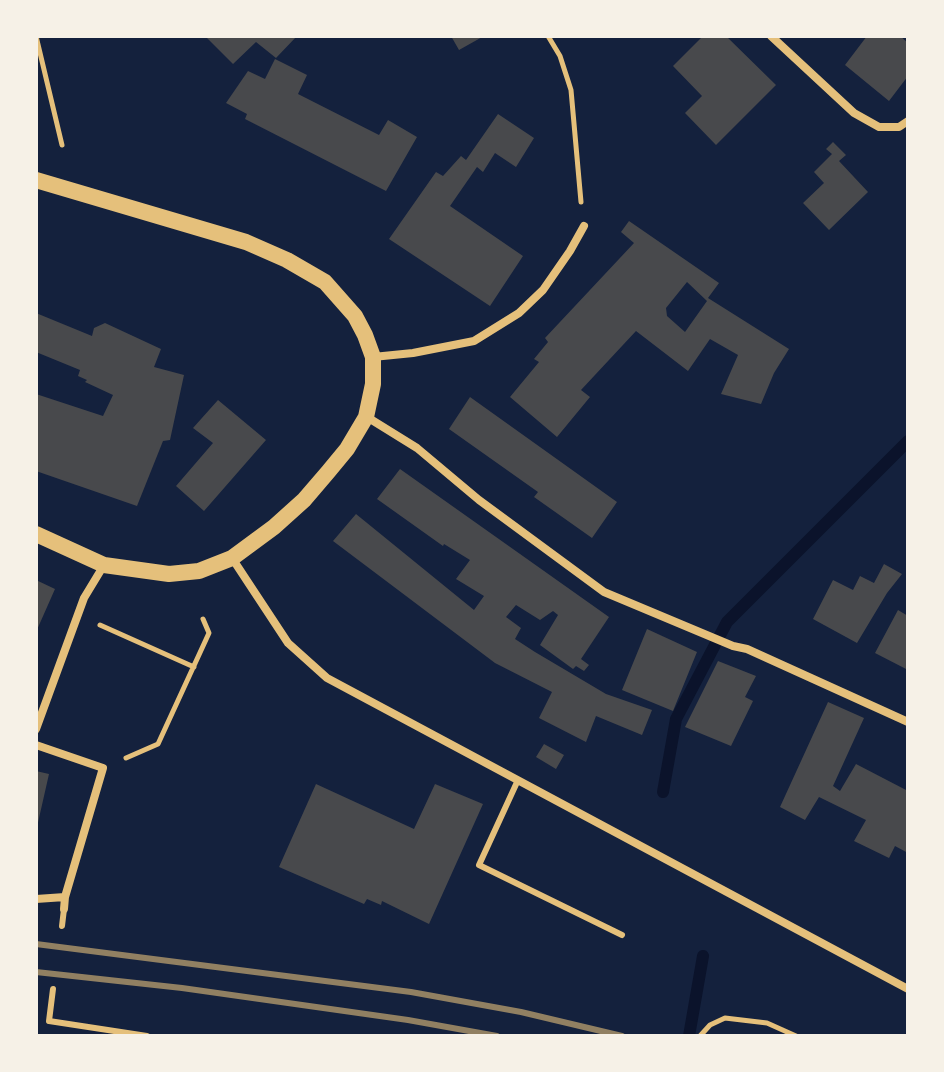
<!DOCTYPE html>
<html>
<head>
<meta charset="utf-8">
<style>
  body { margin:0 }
  #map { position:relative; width:944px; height:1072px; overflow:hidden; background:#14213d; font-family:Barlow,sans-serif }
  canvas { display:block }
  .frame { position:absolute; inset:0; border:38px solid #f6f1e7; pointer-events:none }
</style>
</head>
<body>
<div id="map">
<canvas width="944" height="1072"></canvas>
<div class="frame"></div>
</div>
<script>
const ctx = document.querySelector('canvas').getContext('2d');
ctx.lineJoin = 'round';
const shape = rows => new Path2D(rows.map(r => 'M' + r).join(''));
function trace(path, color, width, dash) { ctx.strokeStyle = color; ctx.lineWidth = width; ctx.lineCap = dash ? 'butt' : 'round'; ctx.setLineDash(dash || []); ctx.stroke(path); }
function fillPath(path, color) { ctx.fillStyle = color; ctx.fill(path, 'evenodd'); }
const stream = shape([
  [663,792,676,719,727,622,908,441],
  [689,1036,703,956]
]);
const building = shape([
  [205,36,297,36,276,58,256,42,233,64],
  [451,36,484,36,459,50],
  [703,36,726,36,776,85,716,145,685,113,702,96,673,66],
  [867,36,900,36,908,43,908,76,889,101,845,65],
  [275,59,307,75,298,94,379,135,388,120,417,137,386,191,245,119,247,114,226,103,248,71,265,79],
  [498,114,534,138,516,167,495,153,483,172,477,167,450,206,523,256,490,306,389,239,436,172,443,176,461,156,466,160],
  [833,142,846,155,839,161,868,192,829,230,803,203,824,183,814,172,832,154,826,149],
  [629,221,719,283,708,298,789,349,774,373,761,404,721,394,738,355,710,339,688,371,636,331,581,390,590,397,557,437,510,397,539,362,534,359,548,342,545,338,634,243,621,232],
  [687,282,707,301,685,332,667,316,666,308],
  [36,313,92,336,94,328,105,323,161,349,154,367,184,375,170,440,163,441,137,506,36,471,36,394,103,416,113,395,85,382,87,380,78,376,80,370,36,352],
  [470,397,617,502,592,538,534,497,538,492,449,429],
  [218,400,266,440,204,511,176,486,213,443,193,428],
  [400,469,609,617,581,659,589,665,584,671,576,666,573,669,540,645,558,615,553,611,540,620,516,605,506,617,521,628,515,639,535,652,606,694,652,710,642,735,596,716,586,742,539,718,552,692,495,663,333,541,356,514,474,610,484,596,456,579,470,560,444,544,443,546,377,499],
  [884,564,902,574,887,593,857,643,813,619,833,580,853,590,860,576,874,583],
  [36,580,55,589,36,632],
  [898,610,908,616,908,670,875,653],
  [647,629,697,652,673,711,622,690],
  [718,661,756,676,745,697,753,701,731,746,685,727],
  [828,702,864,718,833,786,840,791,856,764,908,791,908,853,895,846,889,858,854,841,866,820,819,797,805,820,780,807],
  [544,744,564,755,556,769,536,757],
  [36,771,49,774,37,827,36,827],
  [316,784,414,829,435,784,483,804,429,924,382,901,381,905,367,899,364,904,279,867]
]);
const path = shape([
  [36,36,62,145],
  [548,36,560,56,571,90,581,202],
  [100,625,194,667],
  [126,758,158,744,209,633,203,619],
  [700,1036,710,1025,725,1018,767,1023,796,1036]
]);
const service = shape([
  [518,780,479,865,622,935],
  [62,926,64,909],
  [53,989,49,1021,147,1036]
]);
const minor = shape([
  [771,36,854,113,879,127,899,127,908,121],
  [373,357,413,353,474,341,519,313,543,290,570,251,584,226],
  [367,417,417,448,479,500,604,592,733,646,747,649,908,722],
  [232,558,288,643,327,678,908,989],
  [36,729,84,598,104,565],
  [36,745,103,768,65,897,64,909],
  [36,899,65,897]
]);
const secondary = shape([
  [36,180,246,242,287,260,325,282,355,316,365,335,373,357,373,384,366,417,347,449,328,472,304,500,274,527,232,558,199,571,169,574,104,565,36,534]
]);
const rail = shape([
  [36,944,411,992,521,1012,622,1036],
  [36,972,182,988,408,1020,497,1036]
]);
trace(stream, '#0b132b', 12);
fillPath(building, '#48494c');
trace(path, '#e5c07b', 5);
trace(service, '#e5c07b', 6);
trace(minor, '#e5c07b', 8);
trace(secondary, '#e5c07b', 16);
trace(rail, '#918062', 6);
</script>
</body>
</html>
